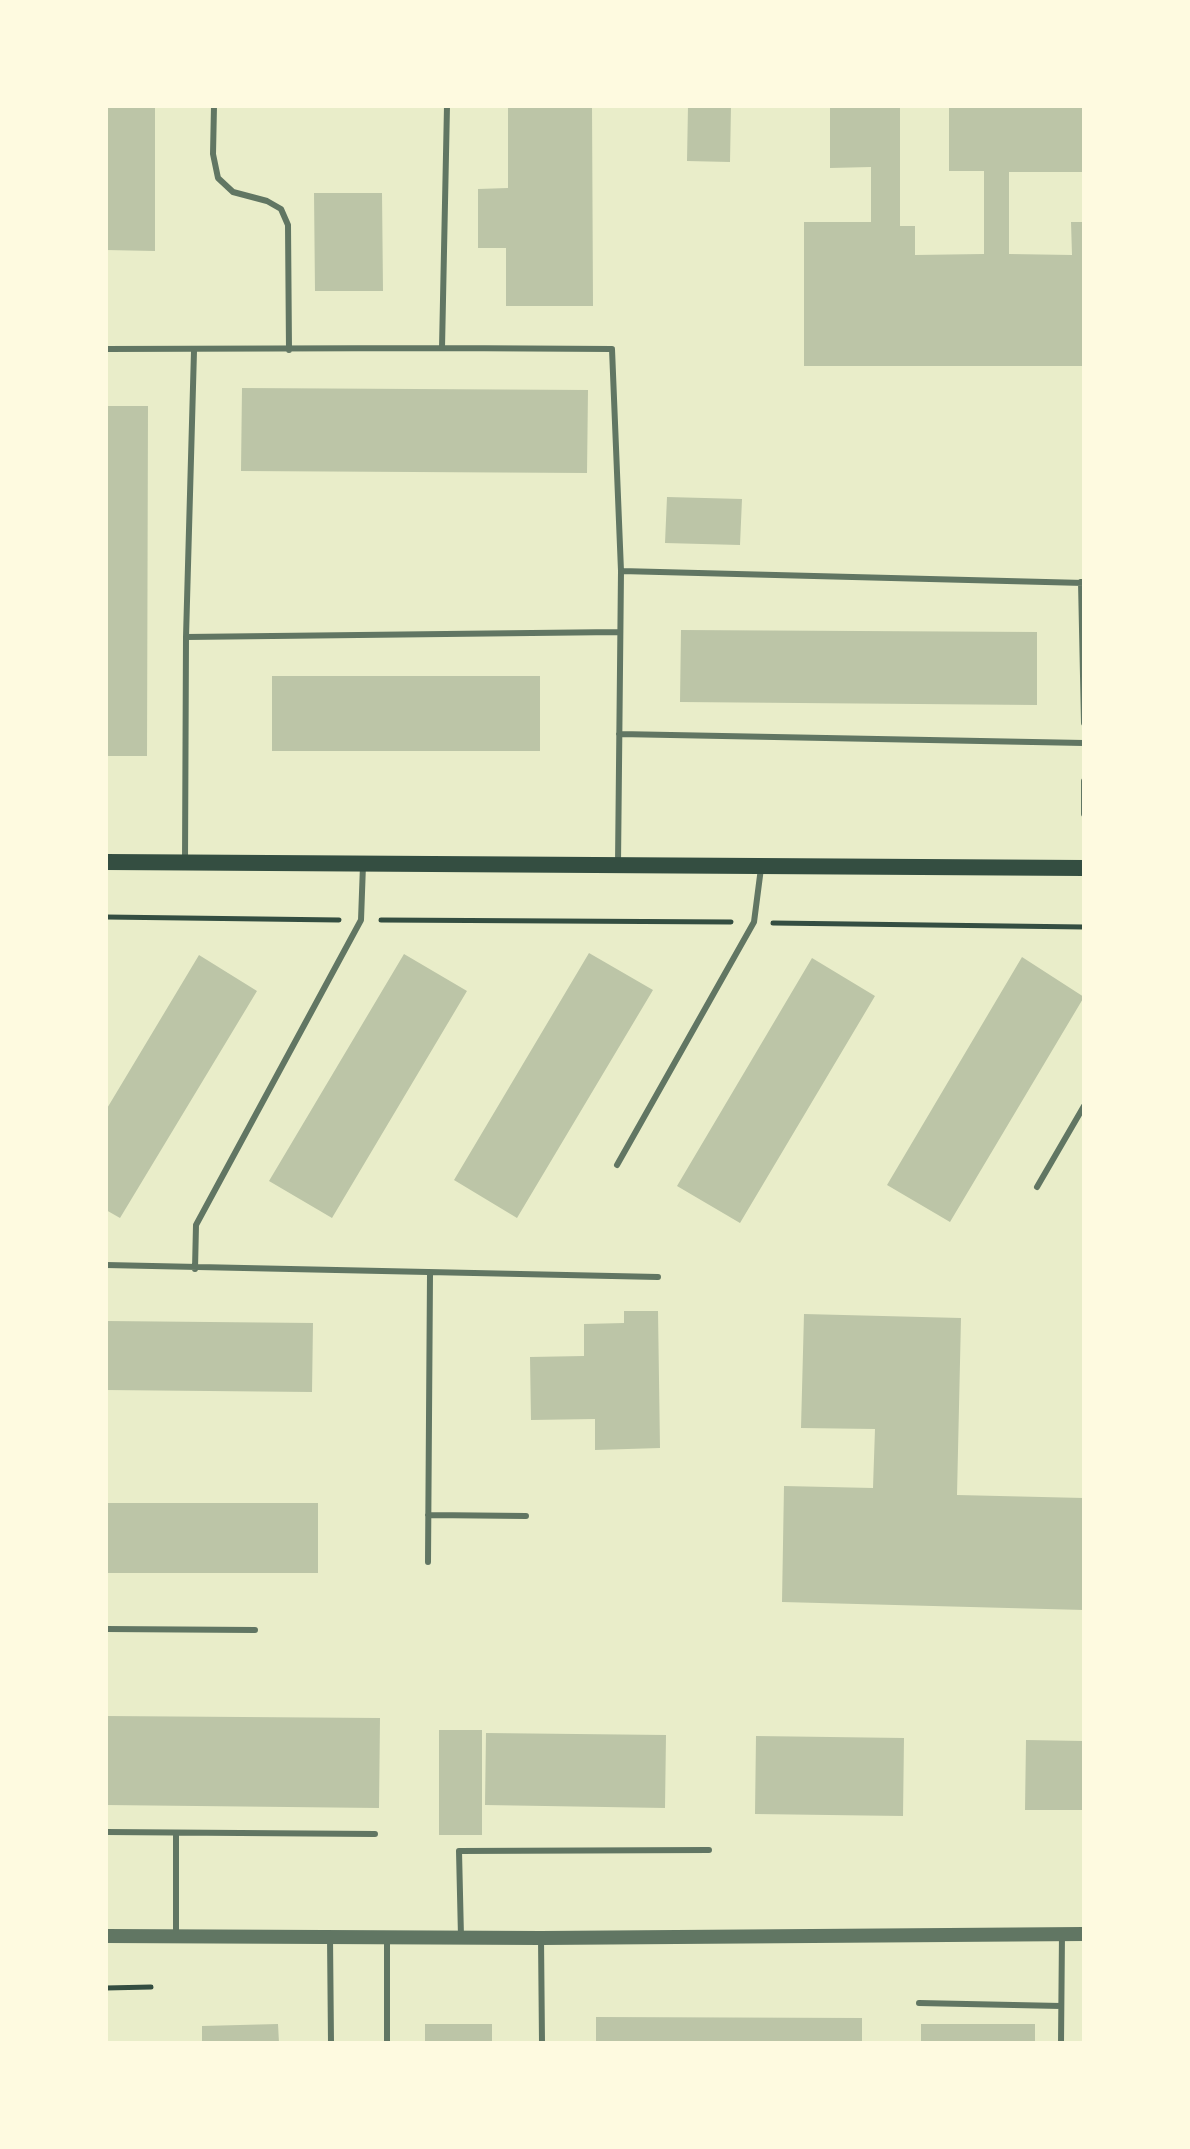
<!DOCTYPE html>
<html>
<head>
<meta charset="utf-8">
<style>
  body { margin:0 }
  #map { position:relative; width:1190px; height:2149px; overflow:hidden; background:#e9edc9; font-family:Raleway,sans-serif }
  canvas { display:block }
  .frame { position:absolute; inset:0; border:108px solid #fefae0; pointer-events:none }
</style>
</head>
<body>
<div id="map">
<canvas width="1190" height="2149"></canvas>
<div class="frame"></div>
</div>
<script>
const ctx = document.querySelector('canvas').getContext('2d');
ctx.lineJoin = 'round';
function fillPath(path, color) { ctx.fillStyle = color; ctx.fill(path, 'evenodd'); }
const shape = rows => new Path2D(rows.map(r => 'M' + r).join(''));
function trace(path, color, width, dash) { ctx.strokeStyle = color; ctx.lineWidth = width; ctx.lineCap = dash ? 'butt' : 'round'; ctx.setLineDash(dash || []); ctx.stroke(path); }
const building = shape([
  [106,106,155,106,155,251,106,250],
  [508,106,592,106,593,306,506,306,506,248,478,248,478,189,508,188],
  [688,106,731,106,730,162,687,161],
  [830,106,900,106,900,226,915,226,915,255,984,254,984,171,949,171,949,106,1084,106,1084,172,1009,172,1009,254,1072,255,1071,222,1084,222,1084,366,804,366,804,222,871,222,871,167,830,168],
  [314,193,382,193,383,291,315,291],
  [242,388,588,390,587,473,241,471],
  [106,406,148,406,147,756,106,756],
  [667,497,742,499,740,545,665,543],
  [681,630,1037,632,1037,705,680,702],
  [272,676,540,676,540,751,272,751],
  [589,953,653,990,517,1218,454,1180],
  [404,954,467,991,332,1218,269,1181],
  [199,955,257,991,120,1218,106,1210,106,1110],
  [1022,957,1084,997,950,1222,887,1185],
  [812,958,875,996,740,1223,677,1186],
  [624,1311,658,1311,660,1448,595,1450,595,1419,531,1420,530,1357,584,1356,584,1324,624,1323],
  [804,1314,961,1318,957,1495,1084,1498,1084,1610,782,1602,784,1486,873,1488,875,1429,801,1428],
  [106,1321,313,1323,312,1392,106,1390],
  [106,1503,318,1503,318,1573,106,1573],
  [106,1716,380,1718,379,1808,106,1805],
  [439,1730,482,1730,482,1835,439,1835],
  [486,1733,666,1735,665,1808,485,1805],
  [756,1736,904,1738,903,1816,755,1814],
  [1026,1740,1084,1741,1084,1810,1025,1810],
  [596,2017,862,2018,862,2043,596,2043],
  [278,2024,279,2043,202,2043,202,2026],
  [425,2024,492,2024,492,2043,425,2043],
  [921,2024,1035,2024,1035,2043,921,2043]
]);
const path = shape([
  [106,917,339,920],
  [381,920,731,922],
  [773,923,1084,927],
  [106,1988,151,1987]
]);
const service = shape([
  [214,106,213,154,218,178,233,192,267,201,281,209,288,225,289,350],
  [442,348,612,349,621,571,618,864],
  [106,349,442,348,447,106],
  [194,351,186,637,618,632],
  [621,571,1084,583],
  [1081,582,1084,723],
  [619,734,1084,743],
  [1084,781,1084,814],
  [185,861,186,637],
  [617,1165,754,922,761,868],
  [1037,1187,1084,1106],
  [106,1265,658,1277],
  [195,1269,196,1225,361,920,363,865],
  [428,1515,526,1516],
  [428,1562,430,1274],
  [106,1629,255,1630],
  [106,1832,375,1834],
  [176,1936,176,1833],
  [330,1937,331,2043],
  [461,1937,459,1851,709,1850],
  [541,1938,542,2043],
  [919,2003,1061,2006],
  [387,2043,387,1939],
  [1061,2043,1062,1934]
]);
const tertiary = shape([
  [106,1936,541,1938,1084,1934]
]);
const secondary = shape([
  [106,862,1084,868]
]);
fillPath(building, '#bcc5a7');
trace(path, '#344e41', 5);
trace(service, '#617663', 6);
trace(tertiary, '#617663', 14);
trace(secondary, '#344e41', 16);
</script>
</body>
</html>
